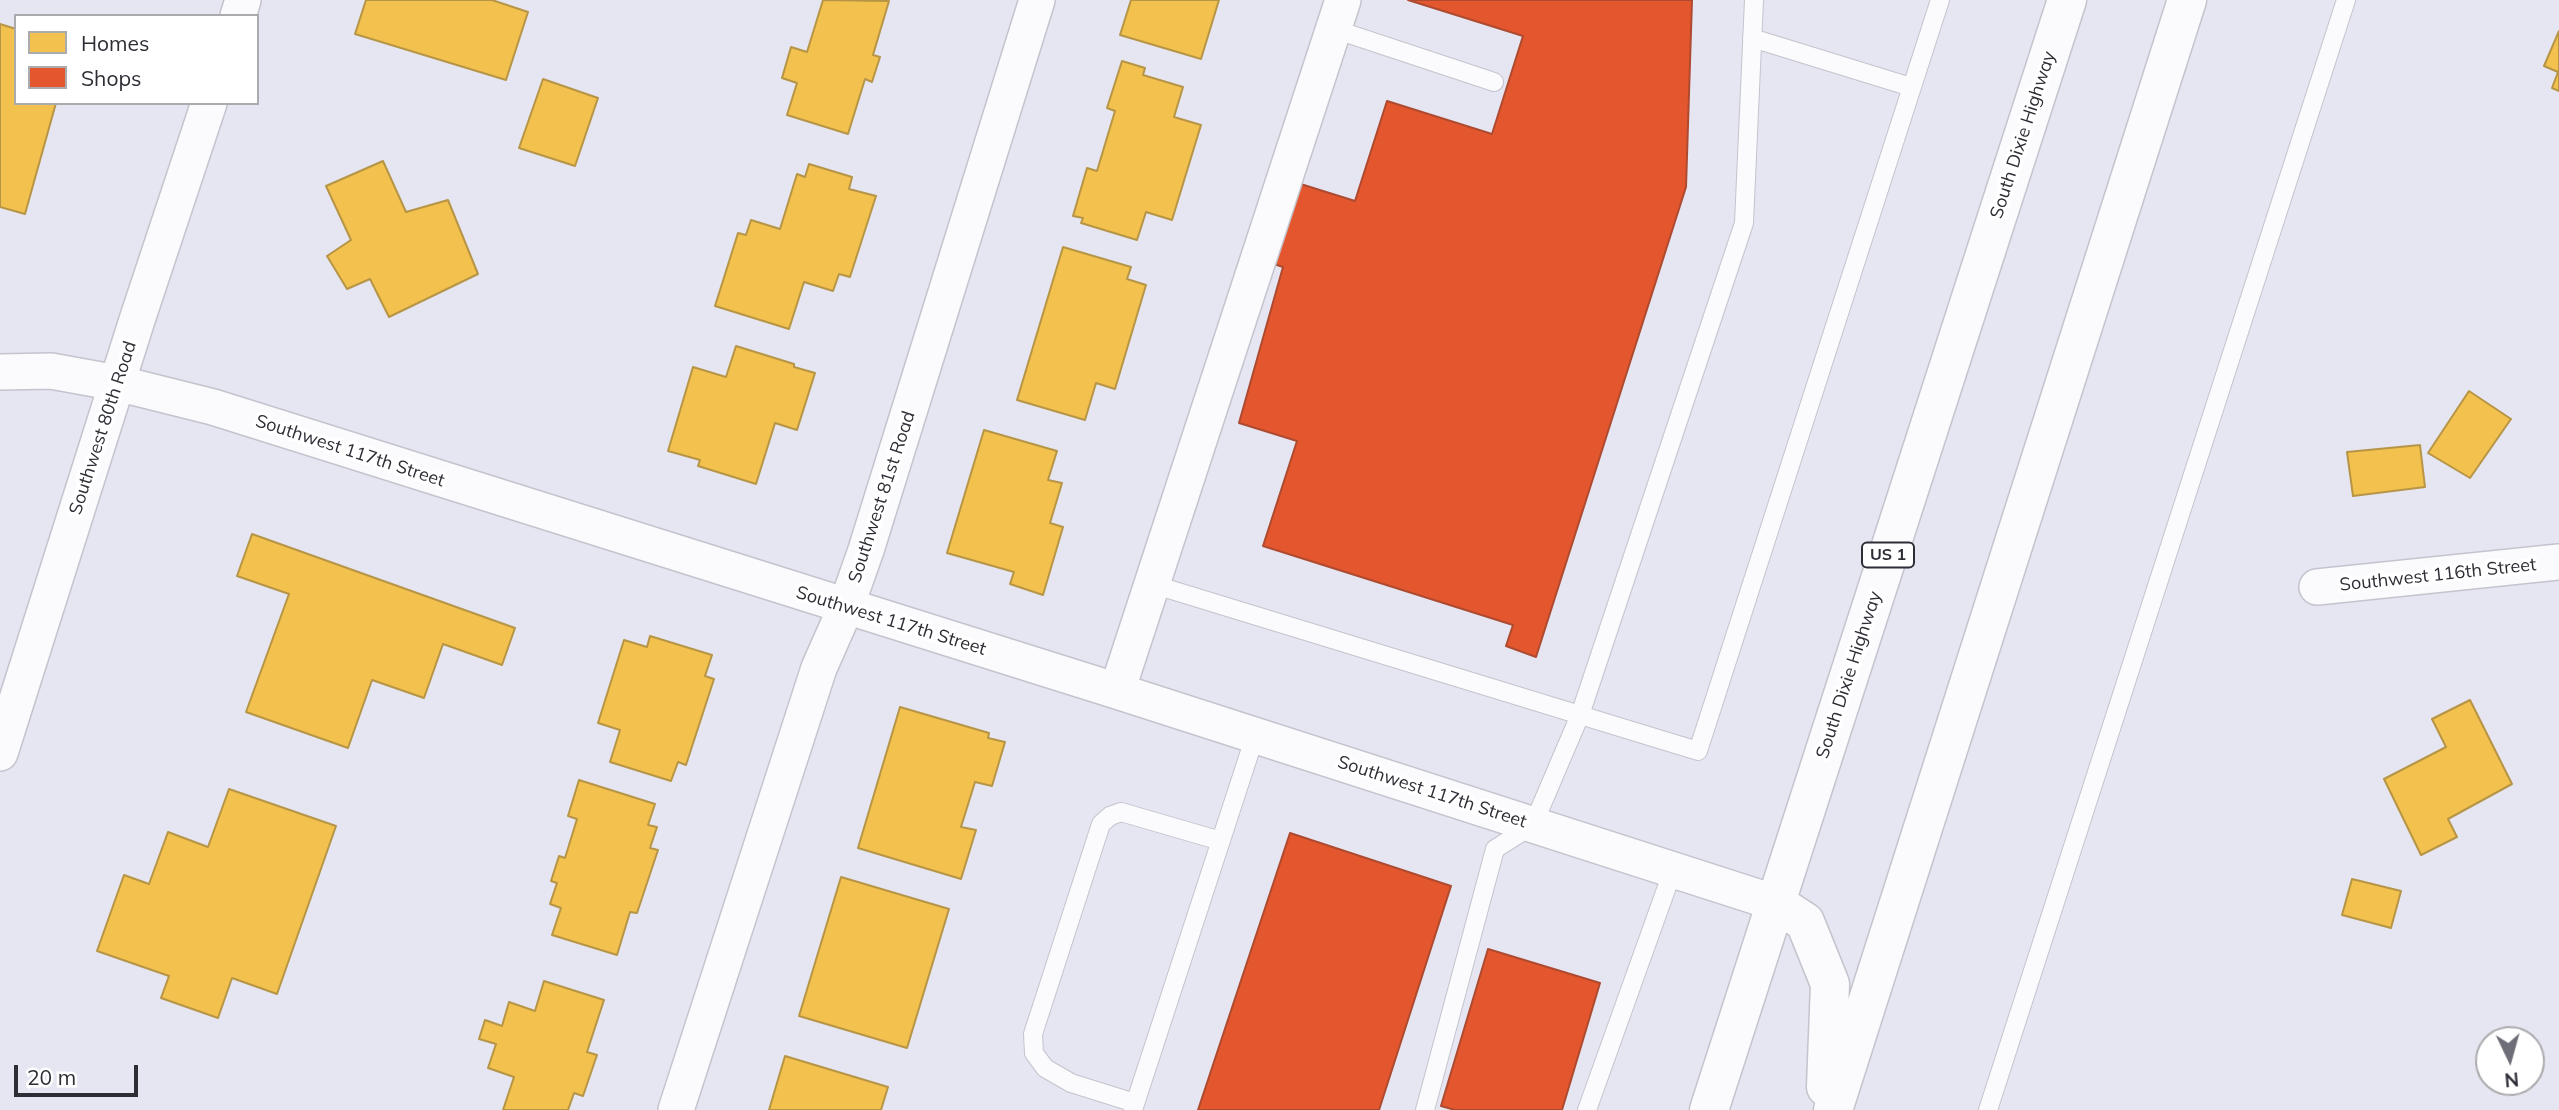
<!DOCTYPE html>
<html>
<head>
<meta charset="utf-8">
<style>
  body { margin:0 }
  #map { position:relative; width:2559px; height:1110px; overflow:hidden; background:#e5e6f1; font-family:Mulish,sans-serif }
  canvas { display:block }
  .legend { position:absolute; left:14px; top:14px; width:245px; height:91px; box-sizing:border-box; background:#fff; border:2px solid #ababae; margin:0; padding:9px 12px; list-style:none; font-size:21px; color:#2c2d35 }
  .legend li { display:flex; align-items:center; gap:14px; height:35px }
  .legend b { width:35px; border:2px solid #ababae }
  .north { position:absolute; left:2475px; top:1026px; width:70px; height:70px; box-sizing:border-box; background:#fff; border:2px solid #ababae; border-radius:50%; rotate:175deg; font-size:19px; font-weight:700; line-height:28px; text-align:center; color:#2c2d35 }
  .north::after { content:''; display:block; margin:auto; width:24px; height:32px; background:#6d6e77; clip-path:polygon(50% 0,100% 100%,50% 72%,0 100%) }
  .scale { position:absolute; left:14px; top:1065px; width:124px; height:32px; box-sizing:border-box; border:4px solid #2c2d35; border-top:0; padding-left:9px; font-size:21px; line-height:24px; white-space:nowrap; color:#2c2d35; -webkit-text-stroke:5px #fff; paint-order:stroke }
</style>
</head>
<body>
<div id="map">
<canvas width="2559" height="1110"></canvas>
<ul class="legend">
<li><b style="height:19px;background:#f2c14e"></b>Homes</li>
<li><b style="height:19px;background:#e4572e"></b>Shops</li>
</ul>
<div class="north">N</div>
<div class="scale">20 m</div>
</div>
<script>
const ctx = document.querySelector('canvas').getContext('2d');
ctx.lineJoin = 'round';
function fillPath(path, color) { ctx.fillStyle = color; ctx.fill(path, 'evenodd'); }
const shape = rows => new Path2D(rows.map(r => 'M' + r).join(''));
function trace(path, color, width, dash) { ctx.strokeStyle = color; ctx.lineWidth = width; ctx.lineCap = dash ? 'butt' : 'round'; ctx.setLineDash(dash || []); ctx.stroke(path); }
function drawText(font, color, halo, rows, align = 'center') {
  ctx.font = font + ' Mulish,sans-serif'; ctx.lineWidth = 7; ctx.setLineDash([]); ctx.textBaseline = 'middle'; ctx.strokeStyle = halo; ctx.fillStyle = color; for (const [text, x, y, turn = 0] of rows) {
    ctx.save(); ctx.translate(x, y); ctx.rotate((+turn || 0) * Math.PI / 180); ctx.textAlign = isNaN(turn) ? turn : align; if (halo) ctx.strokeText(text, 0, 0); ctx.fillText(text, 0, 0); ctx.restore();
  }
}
const homes = shape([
  [366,0,492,0,528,12,506,80,355,34,366,0],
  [823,0,889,1,873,55,880,57,872,82,865,79,848,134,787,115,797,83,782,78,791,47,807,52,823,0],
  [1131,0,1219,0,1201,59,1120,35,1131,0],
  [0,24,16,29,16,103,56,103,25,214,0,207,0,24],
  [2559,31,2559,91,2552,88,2558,72,2544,66,2559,31],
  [1122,61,1145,68,1143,75,1183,87,1174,117,1201,125,1172,220,1146,212,1137,240,1081,223,1083,218,1073,216,1087,168,1097,171,1115,111,1107,108,1122,61],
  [543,79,598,98,575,166,519,148,543,79],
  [383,161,406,212,448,200,478,274,389,317,370,279,347,289,327,256,351,240,326,186,383,161],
  [809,164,852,177,849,189,876,196,850,277,839,274,833,291,804,282,789,329,715,306,738,233,746,235,751,220,780,229,797,174,805,177,809,164],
  [1063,247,1131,267,1127,279,1146,285,1115,389,1096,383,1085,420,1017,400,1063,247],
  [736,346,794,364,794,367,815,373,797,430,775,423,756,484,698,466,700,460,668,451,693,367,726,377,736,346],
  [2469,391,2511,419,2470,478,2428,453,2469,391],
  [984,430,1057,451,1048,480,1062,483,1050,523,1063,527,1043,595,1010,584,1014,572,947,553,984,430],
  [2420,445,2425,487,2353,496,2347,452,2420,445],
  [252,534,515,628,502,665,443,644,424,698,372,680,348,748,246,712,289,594,237,576,252,534],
  [650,636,712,655,705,676,714,679,686,765,678,762,671,781,610,762,620,730,598,723,624,640,647,647,650,636],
  [2470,700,2512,784,2448,819,2457,837,2421,855,2384,779,2446,747,2432,719,2470,700],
  [900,707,989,733,988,738,1005,742,992,786,975,782,961,827,976,830,961,879,858,848,900,707],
  [579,780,655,804,648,825,657,827,650,848,658,850,637,913,630,912,617,955,552,935,561,908,550,904,557,883,551,881,559,856,565,858,577,819,568,816,579,780],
  [229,789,336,826,277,994,232,978,218,1018,161,998,169,976,97,951,124,875,149,884,168,832,208,847,229,789],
  [841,877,949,909,907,1048,799,1016,841,877],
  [2352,879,2401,891,2391,928,2342,915,2352,879],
  [544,981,604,1000,587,1052,597,1055,583,1096,574,1093,568,1110,503,1110,514,1077,488,1068,496,1044,479,1039,485,1020,502,1026,509,1002,535,1011,544,981],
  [785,1056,888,1087,881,1110,769,1110,785,1056]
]);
const shops = shape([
  [1408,0,1692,0,1686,187,1536,657,1506,646,1513,625,1263,546,1297,441,1239,423,1283,267,1265,261,1291,181,1355,201,1387,101,1492,134,1523,36,1408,0],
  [1290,833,1451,886,1379,1110,1198,1110,1290,833],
  [1488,949,1600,983,1562,1110,1455,1110,1441,1106,1488,949]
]);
const service = shape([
  [1754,0,1744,223,1580,715,1698,751,1940,0],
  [1334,29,1494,82],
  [1752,38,1911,87],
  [1152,584,1580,715,1533,825,1495,849,1425,1110],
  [1135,1103,1071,1083,1045,1068,1034,1053,1033,1034,1101,824,1110,816,1121,812,1221,841],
  [1133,1110,1255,736],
  [1587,1110,1673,870],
  [1988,1110,2346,0]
]);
const minor = shape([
  [238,16,243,0],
  [0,372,51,371,117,383,213,407,1117,691,1776,903],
  [2317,587,2559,562],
  [1117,691,1343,0],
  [0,753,137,320,209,103],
  [676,1110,819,668,846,607,866,550,1037,0]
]);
const trunk = shape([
  [1776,903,1805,922,1830,984,1826,1087],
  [1709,1110,2067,0],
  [1833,1110,2187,0]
]);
const shields = [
  [1888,555,52]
];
const shieldNames = [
  ["US 1",1888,555]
];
const streetNames = [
  ["South Dixie Highway",2023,135,-72],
  ["Southwest 80th Road",103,428,-72],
  ["Southwest 117th Street",350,451,18],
  ["Southwest 81st Road",882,497,-72],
  ["Southwest 116th Street",2438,575,-6],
  ["Southwest 117th Street",891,621,17],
  ["South Dixie Highway",1849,675,-72],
  ["Southwest 117th Street",1432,792,18]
];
fillPath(homes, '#f2c14e');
trace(homes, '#b79546', 2);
fillPath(shops, '#e4572e');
trace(shops, '#ad4a30', 2);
trace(service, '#c3c4cd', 20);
trace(minor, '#c3c4cd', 38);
trace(trunk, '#c3c4cd', 41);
trace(service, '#fbfbfd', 18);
trace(minor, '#fbfbfd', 35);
trace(trunk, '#fbfbfd', 38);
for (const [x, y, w] of shields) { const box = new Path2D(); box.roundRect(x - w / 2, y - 12.5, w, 25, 5); ctx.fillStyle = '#fff'; ctx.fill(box); trace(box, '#2c2d35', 2); }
drawText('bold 16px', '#2c2d35', null, shieldNames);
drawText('18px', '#2c2d35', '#fff', streetNames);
</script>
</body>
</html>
